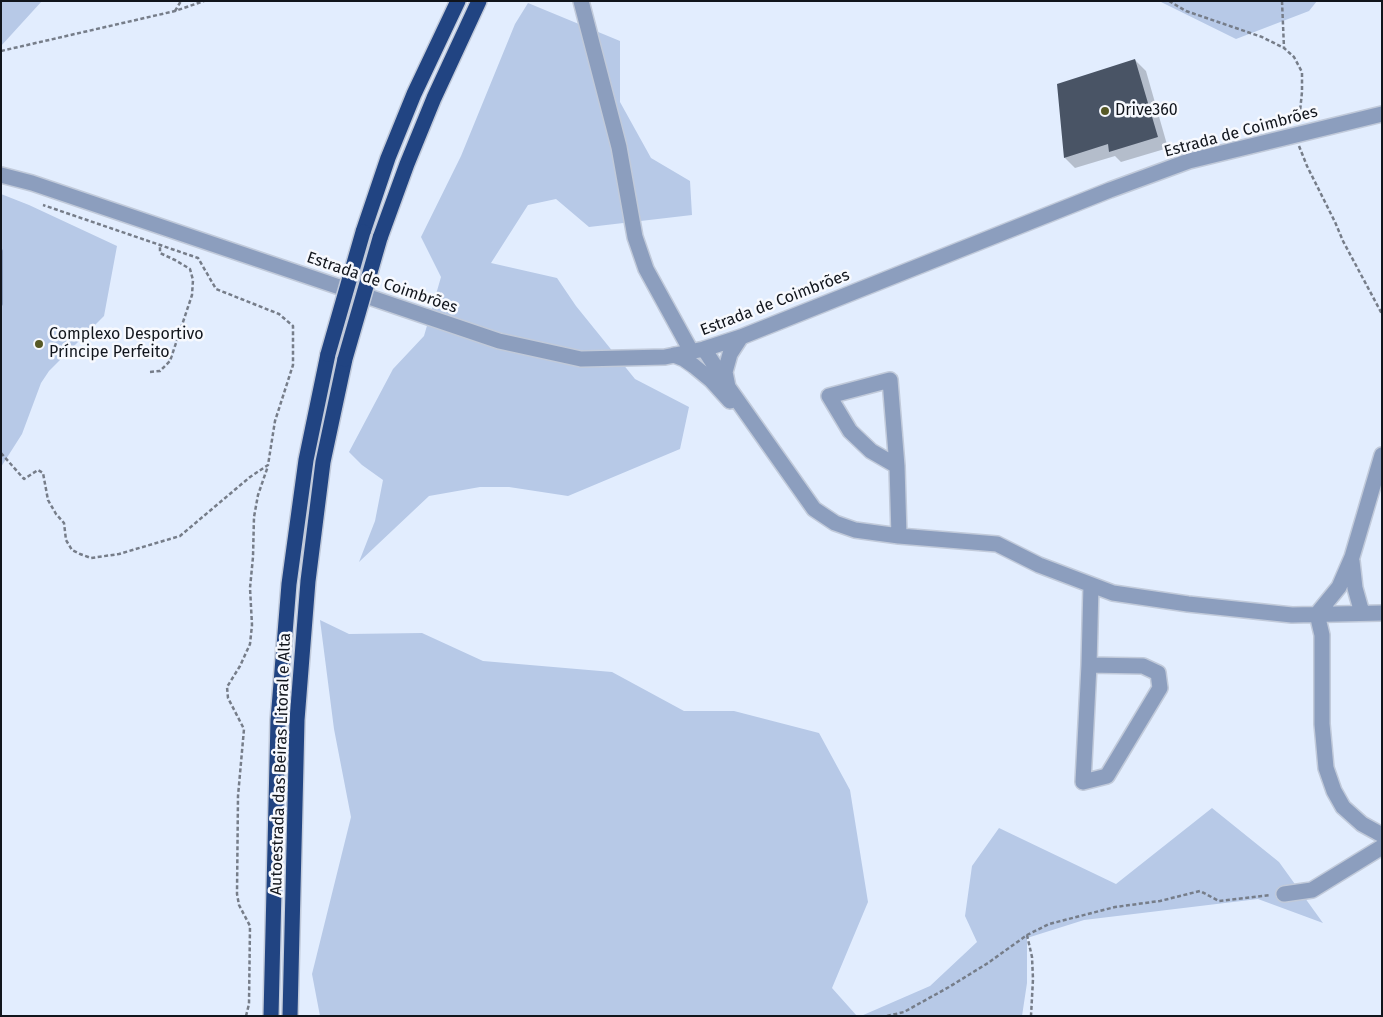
<!DOCTYPE html>
<html>
<head>
<meta charset="utf-8">
<style>
  body { margin:0 }
  #map { position:relative; width:1383px; height:1017px; overflow:hidden; background:#e2edfe; font-family:"Fira Sans",sans-serif }
  canvas { display:block }
  .frame { position:absolute; inset:0; border:2px solid #11151c; pointer-events:none }
</style>
</head>
<body>
<div id="map">
<canvas width="1383" height="1017"></canvas>
<div class="frame"></div>
</div>
<script>
const ctx = document.querySelector('canvas').getContext('2d');
ctx.lineJoin = 'round';
function fillPath(path, color) { ctx.fillStyle = color; ctx.fill(path, 'evenodd'); }
const shape = rows => new Path2D(rows.map(r => 'M' + r).join(''));
function trace(path, color, width, dash) { ctx.strokeStyle = color; ctx.lineWidth = width; ctx.lineCap = dash ? 'butt' : 'round'; ctx.setLineDash(dash || []); ctx.stroke(path); }
function drawText(font, color, halo, rows, align = 'center') {
  ctx.font = font + ' "Fira Sans",sans-serif'; ctx.lineWidth = 5; ctx.setLineDash([]); ctx.textBaseline = 'middle'; ctx.strokeStyle = halo; ctx.fillStyle = color; for (const [text, x, y, turn = 0] of rows) {
    ctx.save(); ctx.translate(x, y); ctx.rotate((+turn || 0) * Math.PI / 180); ctx.textAlign = isNaN(turn) ? turn : align; if (halo) ctx.strokeText(text, 0, 0); ctx.fillText(text, 0, 0); ctx.restore();
  }
}
const green = shape([
  [1,1,42,1,1,46],
  [1159,1,1317,1,1309,11,1236,39],
  [528,3,620,41,620,102,651,158,690,181,692,215,589,227,556,199,528,205,491,263,557,278,576,306,635,379,689,407,680,449,568,496,509,487,480,487,429,496,359,562,375,521,383,480,362,465,349,452,393,369,424,336,441,277,421,237,461,156,515,24],
  [1,194,29,205,117,246,104,316,49,371,41,383,22,434,1,467],
  [320,620,349,634,422,633,483,661,612,672,684,711,734,711,819,733,850,790,868,902,832,988,857,1016,320,1016,312,974,351,817,334,729],
  [1212,808,1279,862,1323,923,1258,899,1084,920,1027,938,1027,983,1022,1016,861,1016,930,986,977,942,965,916,972,866,999,828,1116,884]
]);
const shadow = shape([
  [1135,60,1146,71,1168,148,1121,162,1115,156,1075,168,1065,158]
]);
const stream = shape([
  [1,251,1,304]
]);
const building = shape([
  [1135,59,1158,137,1109,152,1108,144,1064,158,1057,84]
]);
const path = shape([
  [1169,1,1186,11,1262,37,1284,48,1294,57,1302,72,1302,92,1299,121],
  [1282,1,1284,48],
  [175,11,181,1],
  [1,51,175,11,204,1],
  [1299,146,1307,166,1335,222,1343,241,1382,314],
  [150,372,160,371,170,361,192,295,193,280,190,269,175,260,160,253,160,246],
  [1,453,24,479,38,470,43,473,48,500,56,514,64,523,66,540,72,550,80,554,91,558,119,554,180,536,250,477,268,465,275,421,293,365,293,326,279,314,216,289,198,258,43,205],
  [1027,935,1032,957,1033,979,1031,1016],
  [246,1016,249,1004,250,926,239,905,237,894,238,796,244,729,228,698,227,687,240,666,250,644,252,625,250,588,253,557,254,517,258,495,268,466],
  [887,1016,904,1012,949,987,988,963,1027,935,1049,924,1115,907,1160,901,1200,891,1219,901,1271,895]
]);
const minor = shape([
  [581,1,619,147,635,237,646,269,691,351],
  [1,175,32,183,499,341,581,359,665,357,704,349,741,337,1110,190,1189,161,1382,114],
  [741,337,730,354,725,372,728,387,814,509,835,523,855,530,899,536,997,544,1039,565,1113,593,1188,604,1292,615,1382,613],
  [704,349,726,383],
  [674,355,684,359,694,366,711,380,730,401],
  [1382,455,1352,557,1339,587,1317,614,1322,635,1322,724,1326,768,1334,791,1343,807,1362,824,1382,835],
  [897,466,871,451,850,431,829,396,890,380,897,466,899,536],
  [1352,561,1355,588,1362,613],
  [1089,665,1083,782,1107,776,1160,688,1158,673,1143,666,1089,665,1091,585],
  [1284,894,1312,890,1382,847]
]);
const highway = shape([
  [363,232,388,158,414,94,458,1],
  [380,238,407,164,434,98,479,1],
  [271,1016,278,720,289,584,306,460,328,354],
  [290,1016,297,720,308,581,323,462,345,359]
]);
const highwayBridge = shape([
  [328,354,363,232],
  [345,359,380,238]
]);
const markers = [
  [1105,111,5,"#575926"],
  [39,344,5,"#575926"]
];
const poiNames = [
  ["Drive360",1115,111],
  ["Complexo Desportivo",49,335],
  ["Príncipe Perfeito",49,353]
];
const streetNames = [
  ["Estrada de Coimbrões",1241,132,-15],
  ["Estrada de Coimbrões",382,283,19],
  ["Estrada de Coimbrões",775,303,-21],
  ["Autoestrada das Beiras Litoral e Alta",281,764,-88]
];
fillPath(green, '#b7c9e7');
fillPath(shadow, '#0003');
trace(stream, '#92a5c6', 4);
fillPath(building, '#495465');
trace(minor, '#c1cada', 18);
trace(highway, '#c1cada', 18);
trace(path, '#767d89', 2.5, [4, 2.5]);
trace(minor, '#8c9ebe', 15);
trace(highway, '#214482', 15);
trace(highwayBridge, '#c1cada', 18, []);
trace(highwayBridge, '#214482', 15);
for (const [x, y, r, color] of markers) { const dot = new Path2D(); dot.arc(x, y, r, 0, 2 * Math.PI); ctx.fillStyle = color; ctx.fill(dot); trace(dot, '#f7f9fe', 2); }
drawText('16px', '#11151c', '#f7f9fe', poiNames, 'left');
drawText('16px', '#11151c', '#f7f9fe', streetNames);
</script>
</body>
</html>
